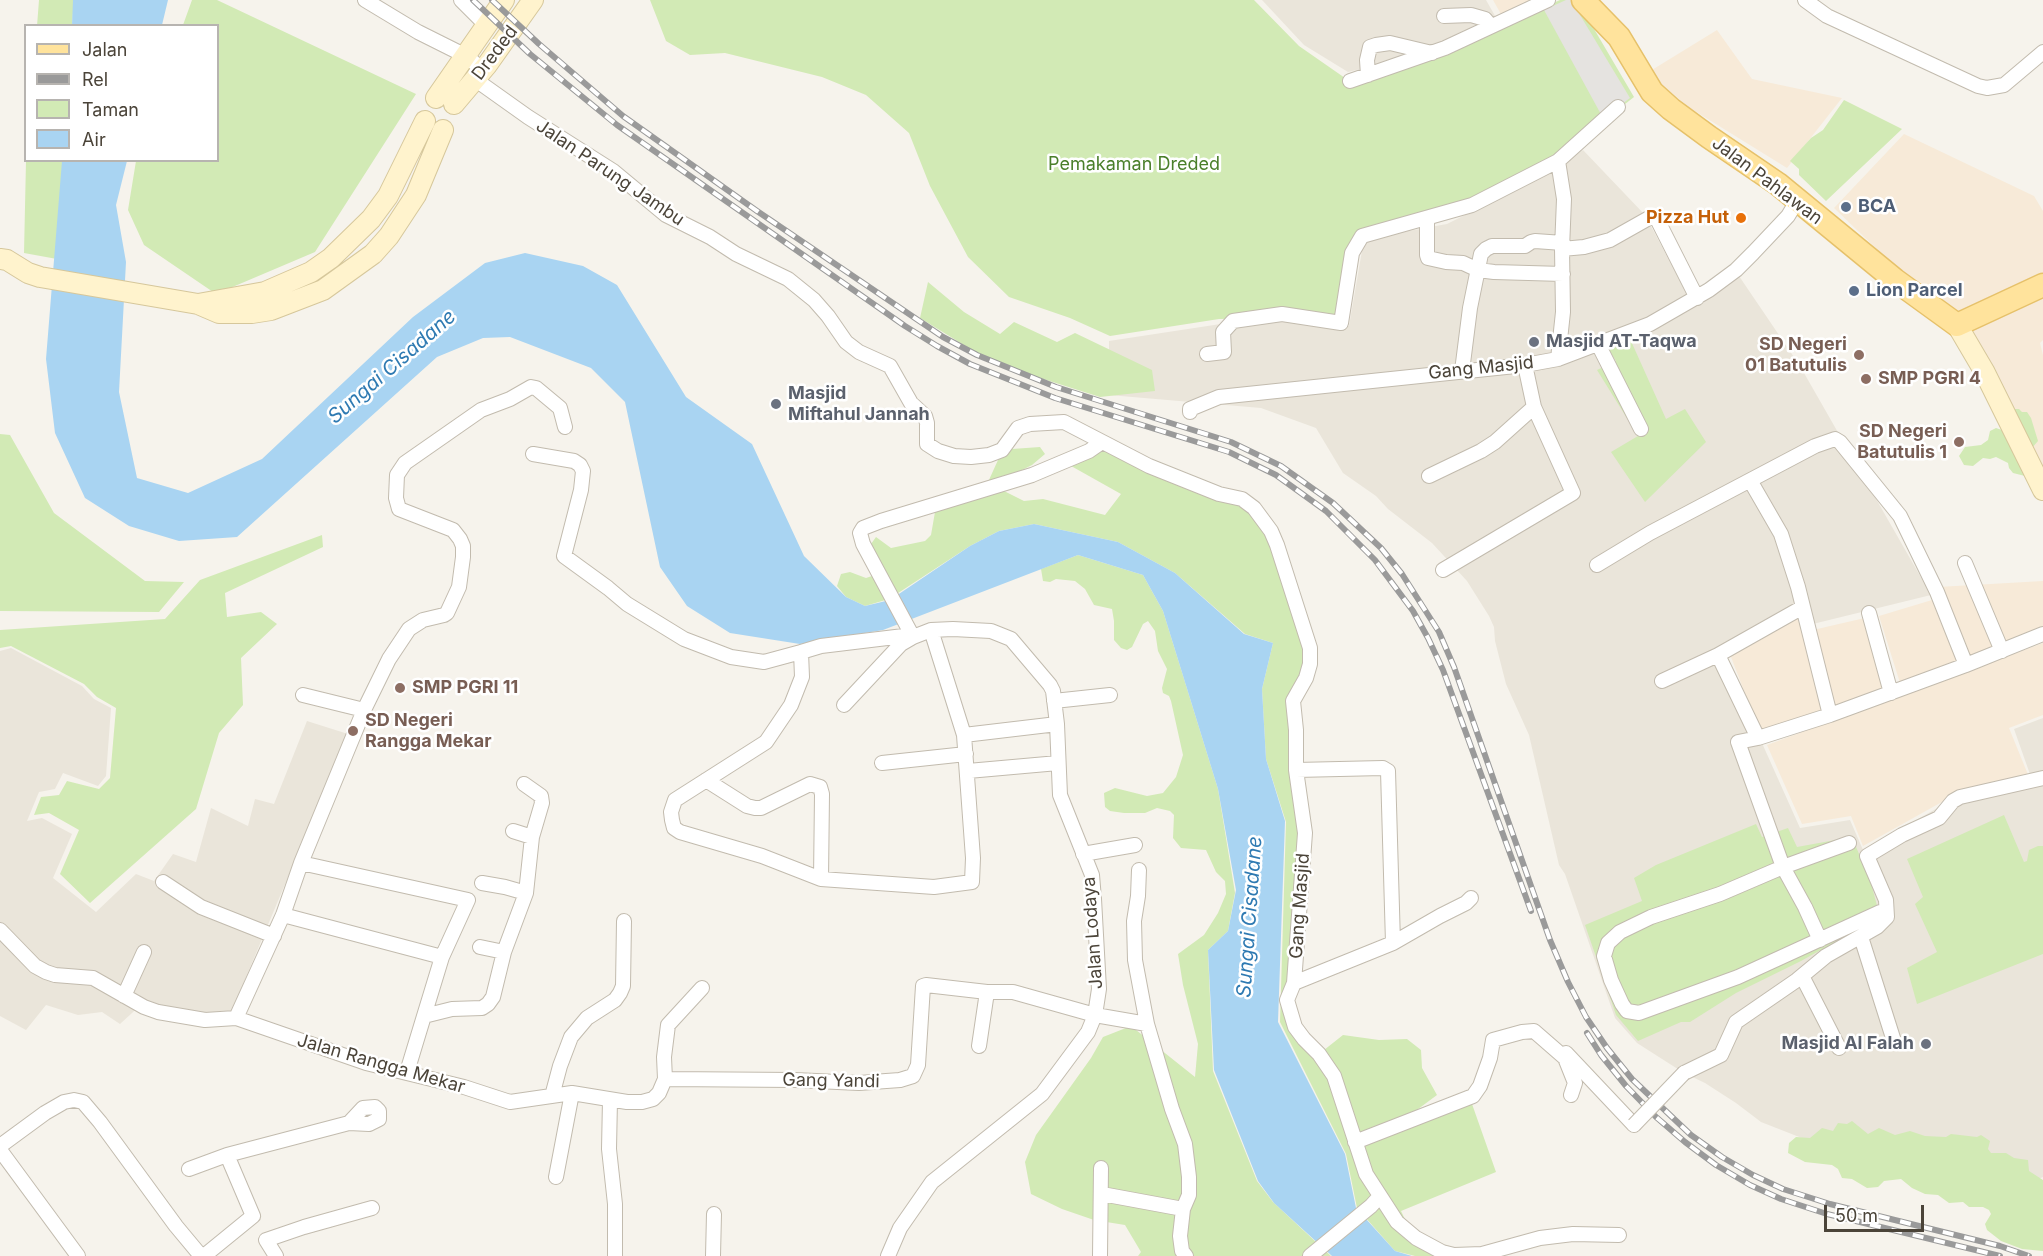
<!DOCTYPE html>
<html>
<head>
<meta charset="utf-8">
<style>
  body { margin:0 }
  #map { position:relative; width:2043px; height:1256px; overflow:hidden; background:#f6f3ec; font-family:Inter,sans-serif }
  canvas { display:block }
  .legend { position:absolute; left:24px; top:24px; width:195px; height:138px; box-sizing:border-box; background:#fff; border:2px solid #b7b4b0; margin:0; padding:8px 10px; list-style:none; font-size:18px; color:#4b4439 }
  .legend li { display:flex; align-items:center; gap:12px; height:30px }
  .legend b { width:30px; border:2px solid #b7b4b0 }
  .scale { position:absolute; left:1824px; top:1205px; width:100px; height:27px; box-sizing:border-box; border:3px solid #4b4439; border-top:0; padding-left:8px; font-size:18px; line-height:21px; white-space:nowrap; color:#4b4439; -webkit-text-stroke:4px #fff; paint-order:stroke }
</style>
</head>
<body>
<div id="map">
<canvas width="2043" height="1256"></canvas>
<ul class="legend">
<li><b style="height:8px;background:#ffe39c"></b>Jalan</li>
<li><b style="height:8px;background:#9a9a9a"></b>Rel</li>
<li><b style="height:16px;background:#d2eab5"></b>Taman</li>
<li><b style="height:16px;background:#a9d4f2"></b>Air</li>
</ul>
<div class="scale">50 m</div>
</div>
<script>
const ctx = document.querySelector('canvas').getContext('2d');
ctx.lineJoin = 'round';
function fillPath(path, color) { ctx.fillStyle = color; ctx.fill(path, 'evenodd'); }
const shape = rows => new Path2D(rows.map(r => 'M' + r).join(''));
function trace(path, color, width, dash) { ctx.strokeStyle = color; ctx.lineWidth = width; ctx.lineCap = dash ? 'butt' : 'round'; ctx.setLineDash(dash || []); ctx.stroke(path); }
function drawText(font, color, halo, rows, align = 'center') {
  ctx.font = font + ' Inter,sans-serif'; ctx.lineWidth = 5; ctx.setLineDash([]); ctx.textBaseline = 'middle'; ctx.strokeStyle = halo; ctx.fillStyle = color; for (const [text, x, y, turn = 0] of rows) {
    ctx.save(); ctx.translate(x, y); ctx.rotate((+turn || 0) * Math.PI / 180); ctx.textAlign = isNaN(turn) ? turn : align; if (halo) ctx.strokeText(text, 0, 0); ctx.fillText(text, 0, 0); ctx.restore();
  }
}
const residential = shape([
  [1262,0,1486,0,1498,21,1429,52,1348,72,1304,45],
  [1583,150,1645,215,1685,290,1739,276,1800,366,1931,595,1719,647,1800,828,1850,820,1863,850,1957,797,1979,800,2032,780,2014,729,2043,718,2043,1177,2023,1185,1937,1191,1761,1122,1736,1103,1705,1083,1684,1073,1637,1043,1615,1018,1565,874,1559,865,1529,735,1506,684,1495,641,1494,627,1489,616,1467,581,1432,543,1388,509,1376,496,1343,473,1316,428,1261,408,1109,395,1109,341,1260,318,1349,326,1364,239,1447,224,1531,182],
  [11,648,82,686,94,699,111,708,106,776,98,786,63,773,55,789,39,792,27,821,42,818,72,834,53,878,96,912,136,874,154,881,173,854,196,862,211,808,248,826,255,799,274,804,307,721,348,734,231,1013,196,1015,162,1005,144,1002,120,1024,102,1012,78,1015,46,1005,26,1030,0,1016,0,651]
]);
const commercial = shape([
  [1493,0,1535,0,1502,16],
  [1717,30,1752,79,1842,98,1787,168,1690,108,1647,73],
  [1904,134,2034,196,2043,211,2043,340,2040,343,2043,355,2043,471,1930,300,1834,208],
  [2043,581,2043,629,1969,659,1938,587],
  [1932,600,1961,664,1901,686,1879,616],
  [1799,615,1825,710,1760,733,1728,649],
  [1869,617,1886,689,1830,709,1813,630],
  [2043,643,2043,715,2009,728,2029,777,1958,793,1863,846,1851,816,1802,824,1767,745]
]);
const green = shape([
  [39,0,74,0,72,25,37,26],
  [192,0,217,0,416,94,315,252,216,294,144,245,128,210,136,161,218,160,218,26,183,25],
  [650,0,1254,0,1299,46,1345,78,1440,54,1560,0,1577,0,1634,97,1532,177,1443,219,1361,236,1344,326,1279,318,1219,319,1110,336,1070,318,1009,297,968,257,930,186,909,133,866,95,822,77,725,53,690,55,666,41],
  [1844,100,1902,129,1826,201,1799,175,1799,169,1790,161,1811,138,1823,130],
  [26,161,64,161,57,259,24,253],
  [928,282,964,312,1000,334,1014,322,1057,342,1075,333,1152,370,1155,391,1100,397,993,363,920,318],
  [1631,341,1666,419,1685,409,1706,442,1645,502,1611,452,1638,436,1597,370,1616,361,1609,350],
  [2014,409,2019,409,2022,412,2027,412,2031,418,2038,441,2031,449,2025,476,2013,473,2009,468,2008,463,1996,457,1990,459,1983,458,1973,466,1964,465,1959,456,1965,447,1981,445,1988,440,1990,431,1996,428,2014,434,2010,413],
  [0,434,10,435,54,513,145,581,184,582,159,612,0,611],
  [1102,442,1242,499,1271,531,1310,648,1293,701,1305,833,1290,1012,1319,1054,1343,1035,1379,1040,1407,1039,1421,1050,1422,1068,1437,1095,1410,1115,1398,1131,1472,1104,1496,1172,1401,1211,1415,1240,1454,1256,1415,1256,1395,1251,1357,1208,1346,1154,1280,1022,1286,822,1266,759,1262,689,1273,643,1245,634,1175,573,1118,542,1034,524,999,531,970,546,889,599,865,606,846,597,837,586,841,574,850,572,866,578,875,575,876,568,871,544,876,537,891,548,925,541,931,535,935,512,937,509,984,491,998,460,1012,449,1040,447,1045,454,1032,465,1010,476,1000,489,1024,501,1043,499,1105,515,1121,494,1064,462],
  [322,535,323,547,225,593,227,617,261,612,277,624,241,658,243,705,219,733,196,809,90,903,60,874,79,830,49,813,34,815,41,797,59,795,67,781,99,789,110,778,116,708,97,697,84,684,11,646,0,648,0,630,165,619,200,580],
  [1078,555,1143,575,1163,611,1218,789,1235,893,1228,931,1208,950,1213,1071,1257,1181,1273,1202,1331,1256,1138,1256,1141,1252,1125,1225,1094,1220,1062,1209,1031,1194,1025,1162,1036,1135,1091,1058,1103,1037,1131,1026,1195,1077,1198,1044,1183,985,1178,954,1204,935,1218,913,1226,894,1225,881,1216,872,1206,850,1181,848,1173,838,1174,815,1170,811,1157,808,1145,813,1124,813,1110,811,1105,807,1104,793,1115,788,1147,796,1163,793,1176,777,1183,755,1171,701,1169,696,1163,693,1162,688,1167,669,1158,651,1155,631,1148,621,1143,624,1132,647,1127,650,1121,648,1114,640,1114,621,1112,609,1094,605,1085,589,1075,581,1056,579,1050,582,1043,581,1041,569],
  [2004,815,2024,862,2027,861,2029,850,2038,846,2043,846,2043,954,1917,1004,1907,968,1937,952,1915,904,1923,897,1907,859],
  [1756,824,1762,837,1788,828,1797,847,1852,837,1871,883,1880,917,1801,961,1736,993,1690,1022,1681,1022,1638,1041,1616,1015,1585,925,1642,901,1634,878,1656,865],
  [1852,1121,1868,1134,1879,1128,1895,1135,1910,1131,1925,1136,1946,1137,1951,1134,1977,1137,1981,1135,1990,1141,1988,1149,1991,1153,2006,1153,2014,1158,2028,1160,2029,1171,2043,1180,2043,1251,2022,1249,2001,1241,1987,1230,1985,1224,1991,1214,1989,1210,1983,1207,1969,1207,1963,1202,1949,1203,1938,1195,1925,1194,1912,1188,1901,1179,1884,1181,1878,1187,1867,1188,1852,1179,1842,1178,1838,1169,1832,1165,1805,1162,1788,1153,1789,1143,1796,1137,1810,1138,1822,1128,1833,1131,1838,1123,1847,1124]
]);
const parking = shape([
  [1566,0,1571,0,1630,98,1603,118,1544,10]
]);
const water = shape([
  [73,0,168,0,162,25,72,25],
  [62,161,127,161,116,205,126,262,119,392,137,478,188,493,262,459,413,317,485,263,525,253,583,266,617,285,686,397,752,444,804,556,846,597,865,606,890,600,970,546,999,531,1034,524,1118,542,1175,573,1244,634,1273,643,1262,689,1266,759,1285,821,1278,1022,1345,1154,1356,1208,1395,1251,1412,1256,1332,1256,1274,1203,1258,1181,1214,1070,1208,950,1228,931,1236,890,1218,789,1163,611,1143,575,1078,555,883,630,800,644,730,633,687,606,660,567,625,402,591,368,510,337,483,338,437,357,237,537,179,541,129,526,85,498,55,433,46,359]
]);
const street = shape([
  [365,0,418,32,466,56,483,70],
  [461,0,486,25],
  [1805,0,1827,16,1978,86,1987,88,2004,85,2043,52],
  [1444,16,1471,15,1485,19,1491,26],
  [1368,75,1367,60,1370,47,1376,45,1390,43,1432,53],
  [476,80,528,117,613,171,666,215,710,237,736,254,788,279,814,300,828,316,846,342,859,352,890,366,911,403,925,416,927,423,927,444,938,451,954,456,971,457,989,455,1002,450,1018,428,1030,424,1064,422,1149,466,1219,494,1242,499,1254,508,1271,531,1277,545,1310,648,1310,664,1306,678,1293,701,1296,730,1296,770,1305,833,1294,983,1287,1000,1295,1027,1304,1039,1319,1054,1334,1076,1366,1174,1397,1222,1416,1238,1442,1252,1454,1255,1482,1254,1540,1238,1573,1234,1619,1235],
  [1350,81,1445,48,1548,0],
  [1558,161,1564,199,1562,249,1563,312,1558,359],
  [1427,219,1427,255,1428,258,1446,262,1463,263,1478,270,1494,272,1563,274],
  [1562,249,1584,247,1610,240,1649,218,1656,217,1697,298],
  [1598,344,1641,429],
  [1207,354,1224,352,1223,332,1233,321,1282,314,1341,323,1352,253,1362,236,1472,205,1558,161,1618,107],
  [1462,371,1470,308,1481,254,1486,249,1492,246,1525,246,1531,242,1535,241,1563,243],
  [1190,412,1190,409,1219,397,1525,365,1558,359,1650,324,1709,290,1736,270,1753,253,1788,216,1797,201],
  [533,454,574,461,580,465,583,471,581,490,564,556,608,588,627,604,684,639,731,657,764,662,801,652,802,677,791,705,766,742,675,800,671,812,672,820,674,828,680,832,762,856,821,879,934,887,972,882,973,858,964,735,931,630],
  [1429,476,1481,451,1495,442,1534,407],
  [1751,482,1781,534,1798,587,1830,715],
  [1965,563,2002,651],
  [1597,565,1650,533,1815,446,1835,439,1840,442,1900,516,1937,592,1966,665],
  [1443,570,1573,493,1534,407,1525,365],
  [1869,613,1891,693],
  [913,637,863,544,860,533,863,528,881,521,1032,475,1089,451,1102,442],
  [801,652,821,646,912,635],
  [1718,655,1803,607],
  [1662,681,1718,655,1758,738],
  [303,695,364,710],
  [1054,701,1110,695],
  [844,705,901,644,913,637,931,630,953,629,991,631,1011,639,1050,685,1053,691,1057,724,1060,795,1092,875,1094,899,1099,989,1095,1015,1088,1032,1042,1094,932,1182,900,1228,888,1256],
  [964,735,1057,724],
  [882,763,966,754],
  [1296,770,1383,768,1388,771,1393,943],
  [968,771,1058,763],
  [706,780,747,806,755,808,761,808,810,784,820,787,822,794,821,879],
  [513,831,532,837],
  [1849,843,1783,867,1720,894,1651,917,1620,932,1608,943,1604,956,1611,980,1622,1004,1627,1011,1639,1013,1738,977,1880,912],
  [1083,854,1135,845],
  [301,863,468,900,442,957,424,1016],
  [1139,870,1138,896,1134,921,1135,960,1147,1024],
  [163,882,201,907,274,936],
  [482,883,505,887,526,893],
  [283,915,442,957],
  [0,930,35,966,46,972,55,975,93,978,144,1007,158,1012,205,1020,236,1018,366,1063,464,1087,510,1102,572,1093,627,1102,642,1102,653,1099,659,1093,665,1079,664,1057,668,1025,702,988],
  [1861,937,1893,1038],
  [1820,940,1805,907,1783,867,1738,742,1758,738,1830,715,1966,665,2043,634],
  [480,947,504,952],
  [1802,976,1839,1048],
  [1294,983,1393,943,1440,916,1466,903,1471,898],
  [124,996,144,952],
  [236,1018,283,915,301,863,364,710,389,659,409,629,423,620,444,615,447,613,459,587,463,557,463,546,460,539,453,530,399,509,396,498,397,475,405,463,481,410,510,399,531,387,536,388,560,408,565,427],
  [979,1046,987,992,1013,992,1095,1015,1147,1024,1172,1109,1185,1144,1189,1177,1189,1195,1183,1209,1180,1236,1182,1251,1186,1256],
  [1566,1053,1634,1125],
  [407,1072,424,1016,452,1009,482,1008,488,1004,493,997,504,952,526,893,532,837,542,803,541,796,524,784],
  [1684,1073,1721,1055,1736,1022,1797,980,1826,956,1877,927,1887,917,1886,900,1867,856,1902,835,1939,818,1953,801,1960,797,2043,778],
  [665,1079,795,1080,859,1083,900,1080,913,1076,918,1065,923,986,926,985,987,992],
  [552,1096,560,1066,571,1037,587,1018,615,1000,620,993,623,986,624,921],
  [610,1100,609,1149,615,1204,615,1256],
  [1355,1142,1473,1096,1480,1086,1490,1058,1493,1040,1522,1032,1534,1031,1565,1058,1575,1083,1571,1095],
  [0,1146,45,1113,64,1102,74,1100,83,1102,100,1122,176,1226,201,1256],
  [0,1150,78,1256],
  [189,1169,227,1155],
  [556,1177,572,1093],
  [1102,1194,1183,1209],
  [204,1256,253,1216,227,1155,349,1123,369,1124,379,1119,379,1111,375,1107,363,1108,349,1123],
  [276,1256,266,1240,304,1227,372,1208],
  [713,1256,714,1214],
  [1100,1256,1101,1168],
  [1310,1256,1371,1206,1380,1196]
]);
const secondary = shape([
  [436,98,504,0],
  [454,104,487,65,533,0],
  [0,259,7,260,28,273,40,277,198,304,219,313,252,313,271,310,323,290,373,254,389,236,416,195,443,130],
  [198,304,265,292,311,272,331,258,371,219,388,196,425,121],
  [1957,325,1984,371,2043,490]
]);
const primary = shape([
  [1583,0,1619,37,1652,92,1671,109,1709,137,1778,184,1895,280,1957,325,2043,285]
]);
const rail = shape([
  [473,0,530,54,617,125,905,326,937,346,970,364,1055,398,1229,452,1276,475,1326,511,1375,560,1413,611,1428,638,1443,670,1531,911],
  [492,0,539,44,623,116,757,211,943,337,977,355,1056,387,1231,442,1281,466,1333,503,1381,548,1402,574,1439,632,1454,667,1550,940,1568,982,1586,1017,1607,1048,1632,1079,1691,1135,1722,1157,1753,1175,1783,1189,1830,1204,2000,1246,2029,1256],
  [1587,1033,1601,1055,1626,1086,1656,1117,1685,1142,1716,1165,1750,1185,1781,1199,1827,1214,2000,1256]
]);
const streetBridge = shape([
  [1634,1125,1684,1073]
]);
const markers = [
  [1846,207,6,"#5c6f8a"],
  [1741,218,6,"#e8710a"],
  [1854,291,6,"#5c6f8a"],
  [1534,342,6,"#6b7280"],
  [1859,355,6,"#8d6e63"],
  [1866,379,6,"#8d6e63"],
  [776,404,6,"#6b7280"],
  [1959,442,6,"#8d6e63"],
  [400,688,6,"#8d6e63"],
  [353,731,6,"#8d6e63"],
  [1926,1044,6,"#6b7280"]
];
const streetNames = [
  ["Dreded",495,53,-53],
  ["Jalan Parung Jambu",610,173,34],
  ["Jalan Pahlawan",1767,181,37],
  ["Gang Masjid",1481,368,-6],
  ["Gang Masjid",1300,906,-86],
  ["Jalan Lodaya",1093,933,-94],
  ["Jalan Rangga Mekar",381,1064,16],
  ["Gang Yandi",831,1081,1]
];
const parkNames = [
  ["Pemakaman Dreded",1134,165]
];
const serviceNames = [
  ["BCA",1858,207],
  ["Lion Parcel",1866,291]
];
const foodNames = [
  ["Pizza Hut",1729,218]
];
const worshipNames = [
  ["Masjid AT-Taqwa",1546,342],
  ["Masjid",788,394],
  ["Miftahul Jannah",788,415],
  ["Masjid Al Falah",1914,1044,"right"]
];
const educationNames = [
  ["SD Negeri",1847,345,"right"],
  ["01 Batutulis",1847,366,"right"],
  ["SMP PGRI 4",1878,379],
  ["SD Negeri",1947,432,"right"],
  ["Batutulis 1",1947,453,"right"],
  ["SMP PGRI 11",412,688],
  ["SD Negeri",365,721],
  ["Rangga Mekar",365,742]
];
const waterNames = [
  ["Sungai Cisadane",392,367,-41],
  ["Sungai Cisadane",1250,917,-86]
];
fillPath(residential, '#eae5da');
fillPath(commercial, '#f7ead8');
fillPath(green, '#d2eab5');
fillPath(parking, '#e5e3e0');
fillPath(water, '#a9d4f2');
trace(street, '#c2bbae', 16);
trace(secondary, '#d6c79b', 22);
trace(primary, '#e6c16a', 25);
trace(street, '#fff', 14);
trace(secondary, '#fff3cd', 20);
trace(primary, '#ffe39c', 22);
trace(rail, '#9a9a9a', 6);
trace(rail, '#fff', 4, [11]);
trace(streetBridge, '#c2bbae', 16, []);
trace(streetBridge, '#fff', 14);
for (const [x, y, r, color] of markers) { const dot = new Path2D(); dot.arc(x, y, r, 0, 2 * Math.PI); ctx.fillStyle = color; ctx.fill(dot); trace(dot, '#fff', 2); }
drawText('18px', '#4b4439', '#fff', streetNames);
drawText('18px', '#4a7f2a', '#fff', parkNames);
drawText('bold 18px', '#4e5e75', '#fff', serviceNames, 'left');
drawText('bold 18px', '#c56008', '#fff', foodNames, 'right');
drawText('bold 18px', '#5b616d', '#fff', worshipNames, 'left');
drawText('bold 18px', '#785e54', '#fff', educationNames, 'left');
drawText('italic 20px', '#2e7ab2', '#fff', waterNames);
</script>
</body>
</html>
